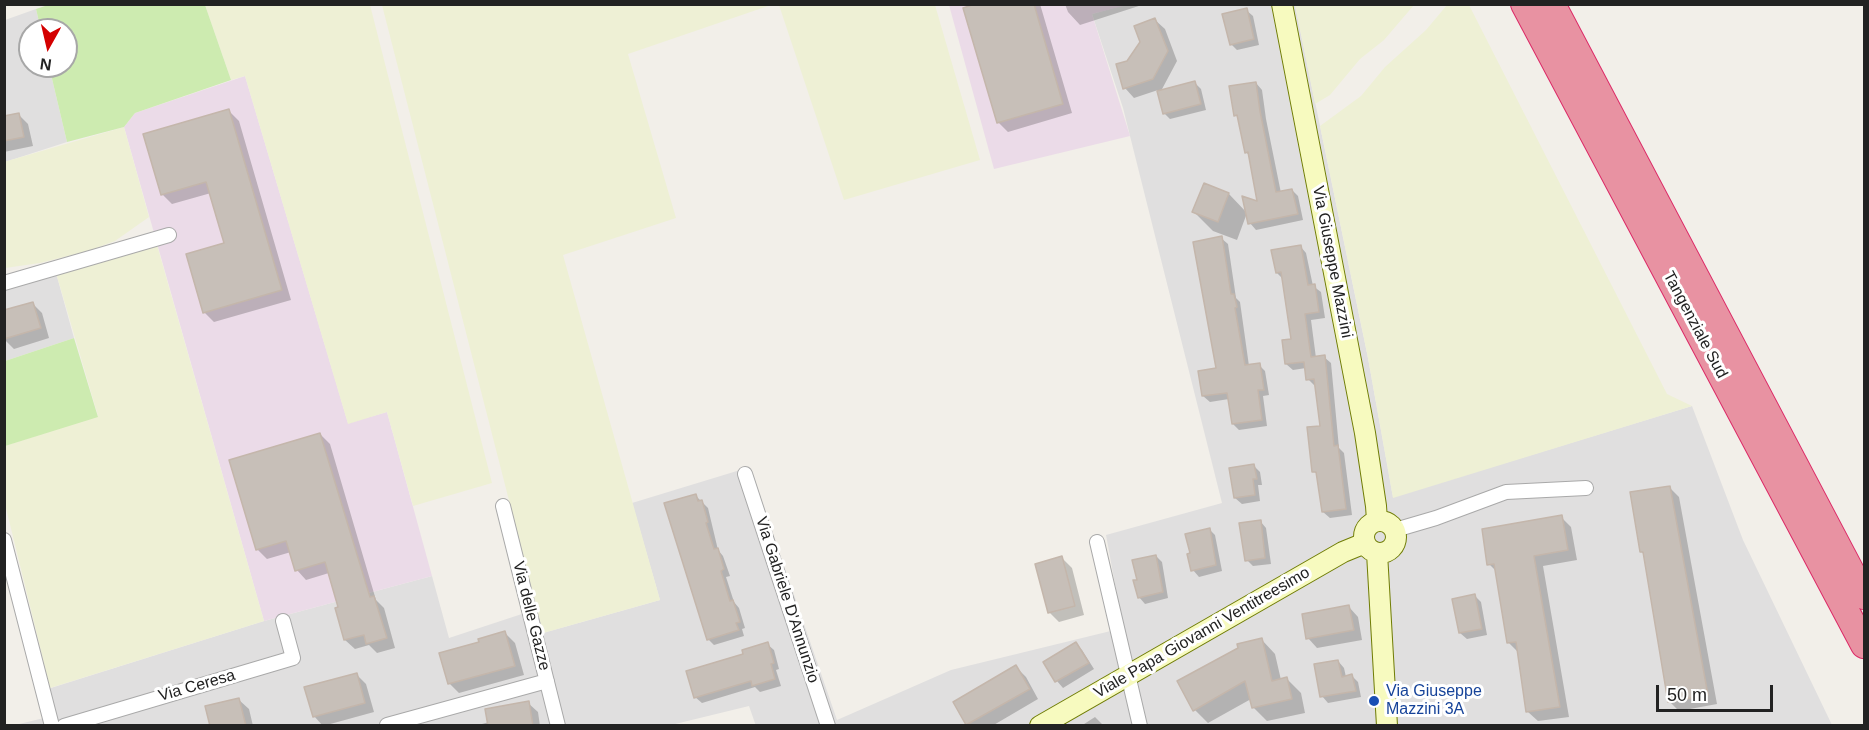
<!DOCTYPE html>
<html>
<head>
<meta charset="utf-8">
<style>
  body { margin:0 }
  #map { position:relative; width:1869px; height:730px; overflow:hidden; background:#f2efe9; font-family:Helvetica,sans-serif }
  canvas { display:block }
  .frame { position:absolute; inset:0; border:6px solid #222; pointer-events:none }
  .north { position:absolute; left:18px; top:18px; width:60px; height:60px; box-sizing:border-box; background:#fff; border:2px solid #a7a7a7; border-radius:50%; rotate:188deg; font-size:16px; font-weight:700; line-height:24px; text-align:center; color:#222 }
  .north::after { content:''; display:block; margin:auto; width:21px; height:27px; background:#d40000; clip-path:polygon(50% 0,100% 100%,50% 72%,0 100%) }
  .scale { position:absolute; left:1656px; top:685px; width:117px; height:27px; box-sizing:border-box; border:3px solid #222; border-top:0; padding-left:8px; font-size:18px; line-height:21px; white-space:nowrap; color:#222; -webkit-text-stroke:4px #fff; paint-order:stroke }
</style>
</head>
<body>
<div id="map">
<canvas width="1869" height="730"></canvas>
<div class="frame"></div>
<div class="north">N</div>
<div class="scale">50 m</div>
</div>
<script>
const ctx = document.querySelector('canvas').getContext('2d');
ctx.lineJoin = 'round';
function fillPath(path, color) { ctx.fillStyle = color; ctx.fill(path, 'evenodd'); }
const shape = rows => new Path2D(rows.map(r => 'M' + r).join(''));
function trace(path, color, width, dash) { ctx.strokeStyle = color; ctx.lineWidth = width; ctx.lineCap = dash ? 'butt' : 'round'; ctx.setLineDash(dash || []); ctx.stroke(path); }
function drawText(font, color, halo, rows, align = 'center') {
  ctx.font = font + ' Helvetica,sans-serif'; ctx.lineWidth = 6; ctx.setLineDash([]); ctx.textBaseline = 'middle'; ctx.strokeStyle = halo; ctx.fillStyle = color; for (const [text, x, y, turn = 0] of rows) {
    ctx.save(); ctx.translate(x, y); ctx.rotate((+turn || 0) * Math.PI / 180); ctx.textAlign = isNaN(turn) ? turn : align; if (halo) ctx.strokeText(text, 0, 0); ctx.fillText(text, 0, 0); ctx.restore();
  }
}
const residential = shape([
  [1127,4,1295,5,1368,358,1393,497,1692,406,1743,540,1832,725,756,726,749,706,667,726,11,726,44,718,38,692,264,621,432,576,449,638,537,609,543,633,660,600,632,503,750,467,837,720,951,670,1123,628,1106,535,1222,503,1123,108,1092,14],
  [36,9,41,30,30,30,30,66,49,66,67,142,5,162,5,20],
  [56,273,74,338,5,361,5,289]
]);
const industrial = shape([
  [949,5,1127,5,1092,14,1130,136,994,169],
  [245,76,348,423,387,412,432,576,264,621,124,127,135,113]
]);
const farmland = shape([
  [205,5,370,5,492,483,413,506,387,412,348,424,245,76,231,80],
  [382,5,771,5,628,54,676,218,563,255,660,600,543,633],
  [779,5,935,5,980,160,844,200],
  [1295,5,1295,4,1414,5,1384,40,1360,59,1330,95,1315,104],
  [1447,5,1469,5,1667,394,1692,406,1393,498,1368,358,1320,126,1361,96,1385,67,1426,30],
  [124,127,149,217,115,241,88,251,40,263,5,268,4,162],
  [157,245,264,621,50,688,5,504,4,446,98,416,56,273]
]);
const grass = shape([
  [48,5,205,5,231,80,135,113,124,127,67,142,49,66,66,66,66,30,41,30,36,9],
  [74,338,98,417,5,446,5,361]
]);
const shadow = shape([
  [980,4,1040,4,1072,113,1008,132,998,122],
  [1065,4,1145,4,1080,25,1068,12],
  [1246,10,1253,16,1259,45,1237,50,1231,44],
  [1155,20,1165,29,1177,61,1161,91,1195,83,1201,89,1206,110,1170,119,1164,113,1158,90,1134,98,1125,88,1128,62],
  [1256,83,1262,90,1266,119,1281,193,1292,190,1298,196,1303,220,1256,230,1250,223,1258,204,1251,157,1246,152,1239,119,1236,115],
  [229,111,239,121,291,300,214,322,204,312,226,244,211,193,172,204,163,195,145,135],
  [18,114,28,124,33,146,4,152,4,117],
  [1205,185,1229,194,1247,213,1237,240,1213,231,1194,212],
  [1221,238,1228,244,1236,298,1240,302,1249,366,1259,365,1265,371,1269,395,1263,396,1267,426,1239,430,1233,424,1229,399,1210,402,1203,396,1218,370],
  [1300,246,1306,253,1313,286,1321,292,1325,318,1311,320,1316,358,1324,357,1331,363,1339,448,1344,453,1352,515,1330,518,1323,512,1318,475,1314,471,1321,427,1316,385,1314,385,1308,379,1306,368,1293,370,1286,364,1293,340,1284,280,1277,273],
  [32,303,42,313,49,338,14,349,4,339,4,312],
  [320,434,330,444,376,600,384,608,395,648,377,653,369,645,355,649,345,640,336,609,340,608,329,573,306,580,297,570,291,552,267,559,257,549],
  [1254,466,1260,472,1262,485,1258,485,1260,501,1242,504,1235,498],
  [1669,487,1679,497,1717,704,1679,711,1669,701,1645,556,1641,551],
  [695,495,708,508,718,550,723,556,730,576,726,577,734,602,739,608,745,628,742,629,744,636,714,645,708,639],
  [1561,517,1571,527,1577,560,1543,566,1569,717,1538,721,1528,712,1519,653,1509,643,1497,572,1489,564],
  [1260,521,1266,528,1271,564,1253,566,1247,560],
  [1209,529,1215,535,1222,571,1199,577,1193,570,1192,554],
  [1156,556,1162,562,1168,598,1145,604,1139,597,1138,581],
  [1062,558,1072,568,1084,615,1059,622,1049,612],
  [1475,596,1481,602,1487,635,1467,639,1460,633,1454,600],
  [1349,607,1358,617,1362,640,1317,648,1308,638],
  [505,633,515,643,524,675,459,693,449,683,480,643],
  [1262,640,1275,654,1281,680,1287,679,1301,693,1305,713,1267,721,1253,707,1251,699,1208,723,1195,710],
  [767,644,774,650,779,669,776,670,781,686,760,692,755,687,702,703,695,697],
  [1076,644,1082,650,1094,669,1063,688,1057,681,1045,662],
  [1338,661,1344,668,1346,677,1352,676,1358,682,1361,697,1328,703,1322,696],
  [1016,667,1026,677,1038,699,992,726,969,726,955,703],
  [356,674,366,684,374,712,323,726,314,716],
  [239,700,249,709,253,726,211,726],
  [528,703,538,712,540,726,475,726,489,722],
  [1095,717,1104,726,1081,726]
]);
const building = shape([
  [975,4,1034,4,1063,104,997,123,963,8,975,4],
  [1247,8,1254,39,1230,45,1222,14,1247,8],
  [1155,18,1168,51,1153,79,1123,89,1116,64,1127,61,1140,42,1134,26,1155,18],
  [1195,81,1201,104,1163,114,1157,91,1195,81],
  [1256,82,1260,111,1276,192,1292,189,1298,214,1248,224,1242,196,1257,201,1248,152,1245,153,1237,115,1234,116,1229,86,1256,82],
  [229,109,282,290,203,313,186,254,224,243,206,182,161,195,143,134,229,109],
  [19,113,24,137,4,141,4,116,19,113],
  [1204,183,1229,193,1218,222,1192,212,1204,183],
  [1222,236,1231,294,1234,294,1237,307,1235,308,1245,365,1260,363,1264,390,1258,390,1262,420,1232,424,1227,393,1202,396,1198,371,1216,368,1193,242,1222,236],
  [1301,245,1308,285,1315,284,1319,312,1305,314,1311,357,1325,355,1334,446,1338,445,1346,509,1322,512,1316,472,1312,472,1307,427,1320,426,1314,379,1306,380,1304,362,1285,364,1282,340,1291,339,1281,272,1276,273,1271,250,1301,245],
  [33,302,41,328,4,339,4,310,33,302],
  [320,433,370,597,374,596,387,638,366,644,364,635,344,640,335,608,338,607,325,562,295,571,286,541,256,550,229,460,320,433],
  [1254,464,1257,479,1253,479,1255,495,1234,498,1229,468,1254,464],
  [1670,486,1708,695,1668,702,1643,552,1640,552,1630,492,1670,486],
  [696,494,698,501,702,500,708,522,706,523,714,549,718,548,724,569,721,571,730,601,733,600,740,622,736,623,739,630,707,640,664,503,696,494],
  [1562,515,1568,550,1534,556,1560,707,1526,712,1516,642,1507,643,1494,564,1487,565,1482,529,1562,515],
  [1261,520,1265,558,1245,561,1239,523,1261,520],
  [1210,528,1216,565,1191,571,1187,554,1190,553,1185,534,1210,528],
  [1156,555,1163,592,1138,598,1133,580,1137,580,1132,560,1156,555],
  [1062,556,1075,606,1048,613,1035,564,1062,556],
  [1475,594,1482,629,1459,633,1452,599,1475,594],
  [1349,605,1354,630,1306,639,1302,614,1349,605],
  [505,631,515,666,448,684,439,653,479,642,478,639,505,631],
  [1262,638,1272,681,1287,677,1292,699,1252,708,1245,681,1193,711,1177,681,1238,648,1237,644,1262,638],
  [768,642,774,663,771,664,775,679,752,686,751,681,694,698,686,671,743,654,742,650,768,642],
  [1076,642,1089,663,1055,682,1043,662,1076,642],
  [1338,660,1342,677,1352,674,1356,691,1320,697,1314,664,1338,660],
  [1016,665,1030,689,966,725,953,702,1016,665],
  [357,673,365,703,313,717,304,687,357,673],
  [239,698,246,726,210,726,205,706,239,698],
  [529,701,533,726,488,726,485,709,529,701]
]);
const street = shape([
  [4,283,169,235],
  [745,474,828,726],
  [503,506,558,726],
  [1395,530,1436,518,1506,492,1586,488],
  [4,540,52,726],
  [1097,542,1140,726],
  [387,725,547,681],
  [64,726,293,658,283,621]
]);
const secondary = shape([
  [1282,4,1365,433,1376,506,1377,520],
  '1364 537a16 16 0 1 1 32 0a16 16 0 1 1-32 0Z',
  [1377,553,1387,726],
  [1040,726,1343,552,1365,543]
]);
const highway = shape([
  [1524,4,1864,645],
  [1552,4,1864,596]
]);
const markers = [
  [1374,701,6,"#1a4fb4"]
];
const streetNames = [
  ["Via Giuseppe Mazzini",1332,262,79],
  ["Tangenziale Sud",1695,325,62],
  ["Via Gabriele D'Annunzio",787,600,72],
  ["Via delle Gazze",531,616,76],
  ["Viale Papa Giovanni Ventitreesimo",1202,633,-30],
  ["Via Ceresa",197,686,-16]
];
const transitNames = [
  ["Via Giuseppe",1386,692],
  ["Mazzini 3A",1386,710]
];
fillPath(residential, '#e0dfdf');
fillPath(industrial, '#ebdbe8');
fillPath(farmland, '#eef0d5');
fillPath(grass, '#cdebb0');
fillPath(shadow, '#0003');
fillPath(building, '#c7bfb8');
trace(building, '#c4b6ab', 1.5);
trace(street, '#a9a9a9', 16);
trace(secondary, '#707d05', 22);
trace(highway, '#dc2a67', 28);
trace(street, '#fff', 14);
trace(secondary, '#f7fabf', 20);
trace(highway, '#e892a2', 26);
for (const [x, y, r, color] of markers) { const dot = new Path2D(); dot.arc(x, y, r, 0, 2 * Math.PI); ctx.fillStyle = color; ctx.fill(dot); trace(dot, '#fff', 2); }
drawText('16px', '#222', '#fff', streetNames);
drawText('16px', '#164399', '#fff', transitNames, 'left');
</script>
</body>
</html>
